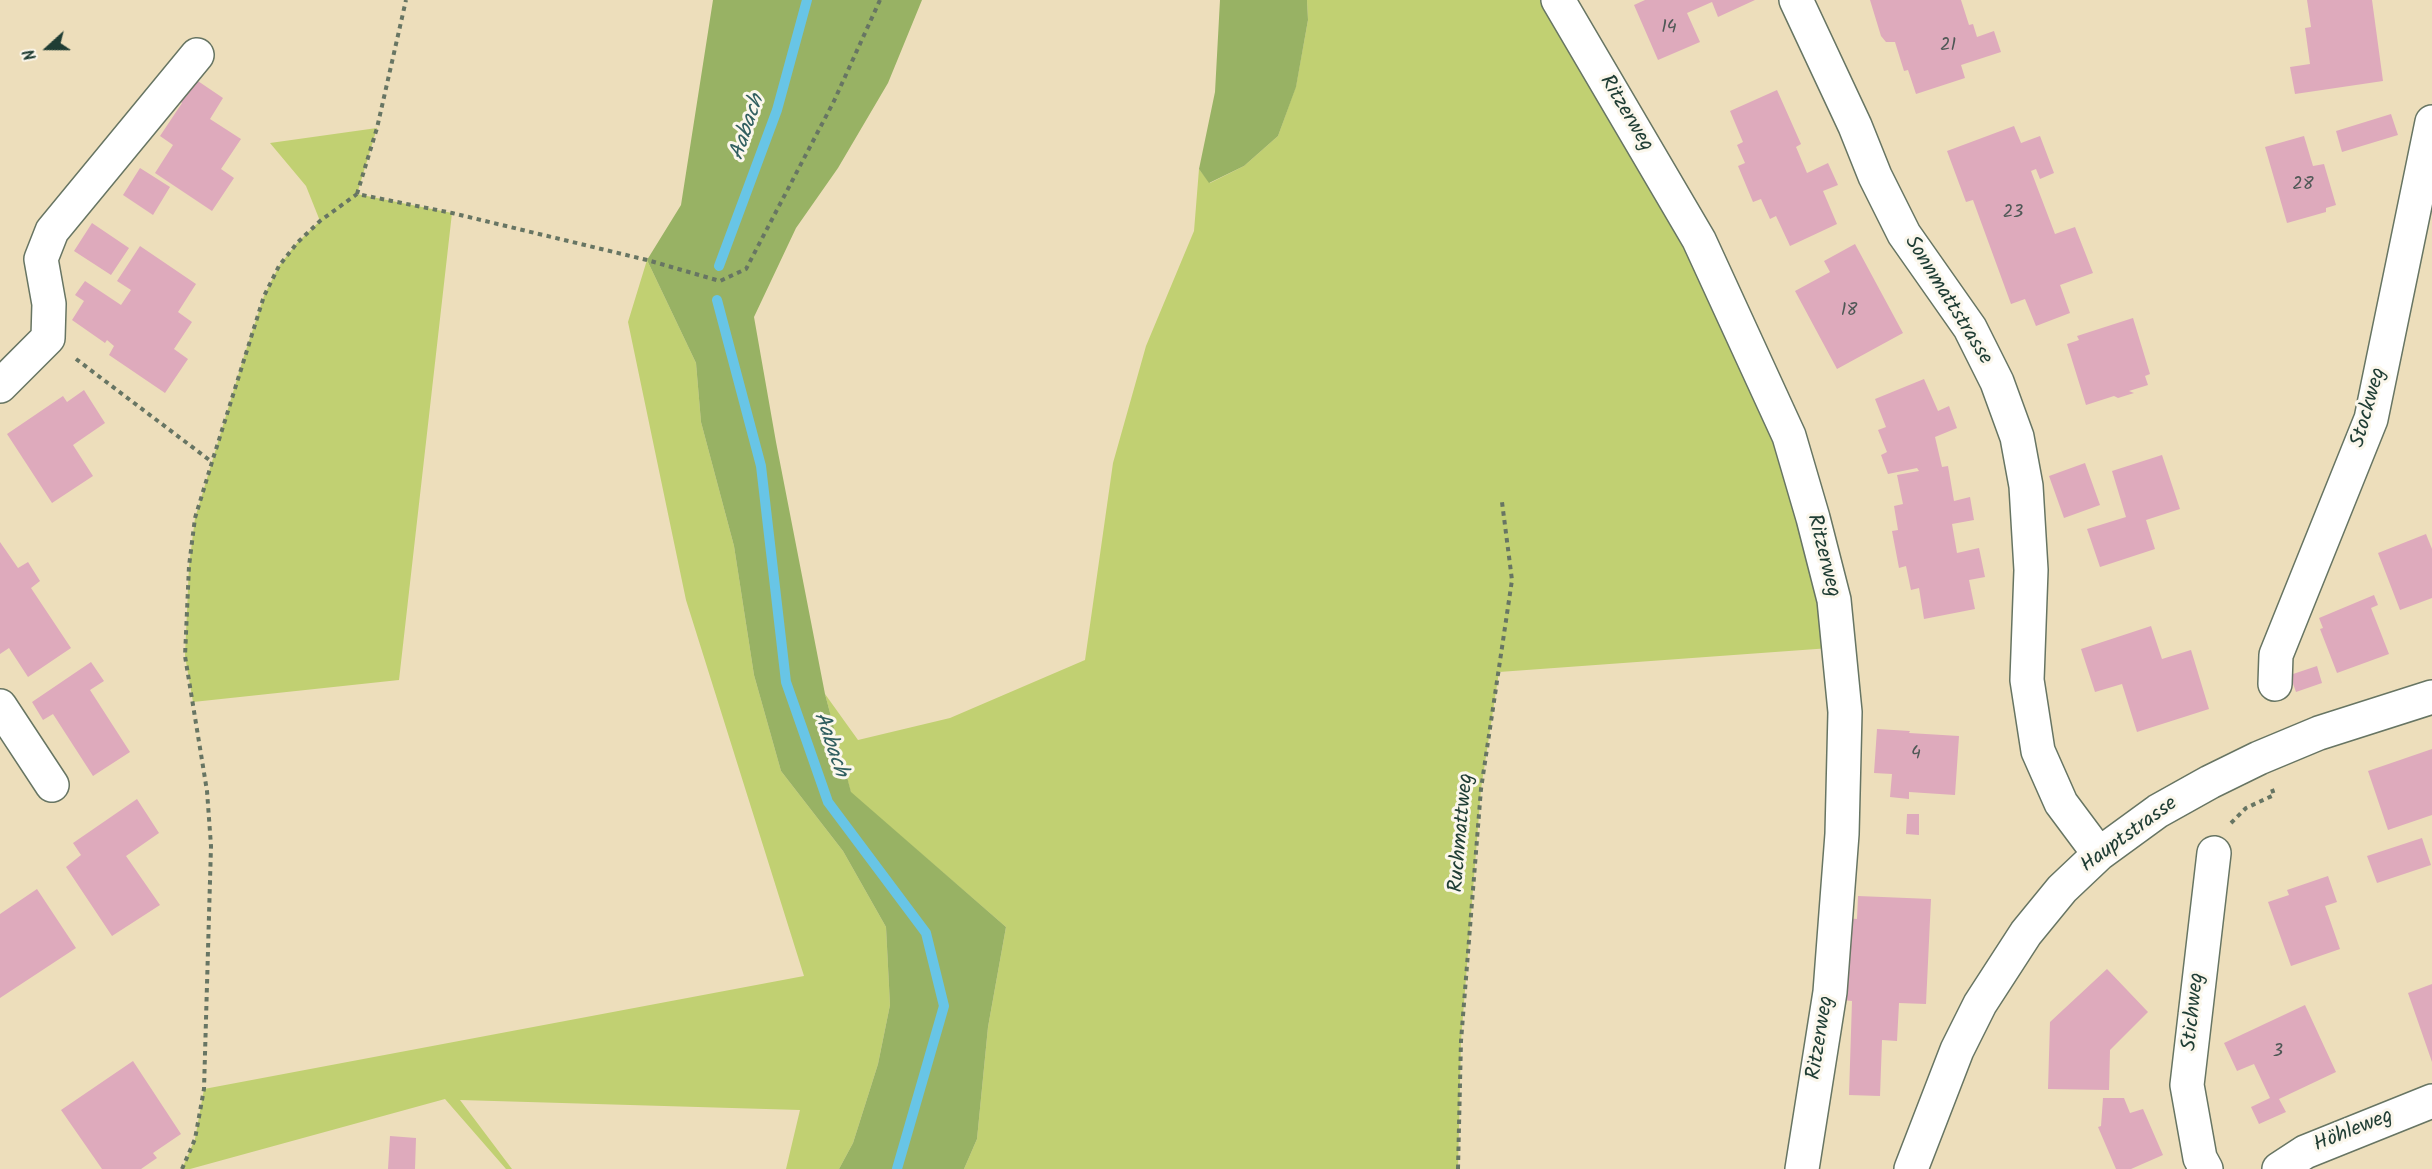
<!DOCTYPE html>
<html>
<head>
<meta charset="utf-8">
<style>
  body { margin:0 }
  #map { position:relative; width:2432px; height:1169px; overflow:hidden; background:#eddebb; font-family:Kalam,sans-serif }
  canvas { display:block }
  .north { position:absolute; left:18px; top:18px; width:60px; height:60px; -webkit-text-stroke:4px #fbf7ec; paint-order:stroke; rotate:249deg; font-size:16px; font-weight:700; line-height:24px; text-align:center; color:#1f3d34 }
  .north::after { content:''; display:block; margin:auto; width:21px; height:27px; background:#1f3d34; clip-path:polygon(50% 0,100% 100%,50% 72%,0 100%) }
</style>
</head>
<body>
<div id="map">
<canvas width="2432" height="1169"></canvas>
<div class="north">N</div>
</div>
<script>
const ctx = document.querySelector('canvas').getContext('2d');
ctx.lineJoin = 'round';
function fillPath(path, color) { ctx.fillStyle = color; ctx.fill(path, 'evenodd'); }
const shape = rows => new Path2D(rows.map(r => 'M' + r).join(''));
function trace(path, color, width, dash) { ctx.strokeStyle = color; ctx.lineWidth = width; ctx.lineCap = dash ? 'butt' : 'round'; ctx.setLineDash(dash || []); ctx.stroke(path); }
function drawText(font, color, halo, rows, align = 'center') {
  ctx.font = font + ' Kalam,sans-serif'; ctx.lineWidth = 6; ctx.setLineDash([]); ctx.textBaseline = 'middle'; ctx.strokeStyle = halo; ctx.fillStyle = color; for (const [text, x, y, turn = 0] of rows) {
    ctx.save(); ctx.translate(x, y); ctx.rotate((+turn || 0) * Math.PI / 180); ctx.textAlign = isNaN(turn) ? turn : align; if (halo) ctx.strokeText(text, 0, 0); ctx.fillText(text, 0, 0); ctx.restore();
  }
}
const green = shape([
  [1307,0,1564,0,1794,436,1844,647,1499,672,1481,789,1461,1041,1458,1169,964,1169,977,1139,988,1027,1006,927,851,793,825,694,858,740,950,718,1085,660,1113,463,1146,346,1194,231,1199,169,1210,183,1244,166,1278,136,1296,86,1308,20],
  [377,128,357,194,452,213,399,680,193,702,185,656,189,566,195,518,244,356,264,296,279,266,297,243,320,221,306,186,270,143],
  [647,260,696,363,701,422,734,546,754,675,781,771,843,851,886,927,890,1005,878,1064,853,1143,839,1169,786,1169,800,1110,460,1100,512,1169,506,1169,445,1099,190,1169,182,1169,195,1139,204,1089,804,976,686,600,628,322]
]);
const forest = shape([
  [713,0,922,0,888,83,838,168,796,228,754,317,776,442,825,694,851,792,1006,927,988,1027,977,1139,964,1169,839,1169,853,1143,878,1064,890,1005,886,927,843,851,781,771,754,675,734,546,701,422,696,363,647,260,681,205],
  [1220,0,1307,0,1308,20,1296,87,1278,136,1244,166,1209,183,1199,169,1215,92]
]);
const stream = shape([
  [719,266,777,110,807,0],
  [717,300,761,466,786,682,828,802,926,933,944,1006,897,1169]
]);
const building = shape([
  [1645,0,1755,0,1718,17,1712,2,1687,13,1700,42,1658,60,1634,5],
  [1870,0,1961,0,1969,25,1973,24,1977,37,1994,31,2001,52,1961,65,1965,78,1916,94,1908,70,1904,71,1895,42,1886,42,1881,36],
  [2307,0,2372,0,2383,81,2295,94,2290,67,2310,64,2305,28,2311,27],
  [189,75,223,98,210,119,241,139,221,169,234,178,212,211,155,173,173,145,160,136,182,103,175,97],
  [1777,90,1801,144,1796,147,1807,173,1828,163,1838,185,1823,191,1837,224,1790,246,1776,216,1770,219,1761,199,1753,202,1738,166,1745,163,1737,145,1743,142,1730,111],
  [2391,114,2398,135,2342,152,2336,131],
  [2014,126,2021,143,2040,136,2054,173,2040,179,2036,169,2031,171,2055,234,2075,227,2093,273,2060,285,2070,313,2036,326,2025,299,2011,304,1973,200,1966,202,1947,151],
  [2304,136,2313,166,2324,164,2336,205,2326,208,2326,212,2287,223,2265,147],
  [140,168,170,187,153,215,123,195],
  [92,223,129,248,111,275,74,251],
  [1855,244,1903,333,1837,369,1795,291,1830,272,1824,261],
  [140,246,196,284,178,312,192,322,174,349,188,359,165,393,109,355,114,346,107,340,105,343,72,320,84,301,75,295,85,281,121,305,131,290,117,281],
  [2133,318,2150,374,2145,376,2148,385,2129,391,2134,393,2118,398,2114,396,2086,405,2067,344,2079,340,2077,336],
  [1924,379,1938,411,1949,406,1957,428,1935,437,1942,467,1948,466,1954,501,1970,497,1974,520,1952,524,1957,553,1979,548,1985,577,1969,580,1975,609,1924,619,1919,588,1911,590,1906,566,1899,568,1892,531,1898,530,1894,506,1903,504,1897,475,1919,471,1917,468,1888,474,1881,455,1887,452,1878,430,1886,427,1875,399],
  [84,390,105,423,73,445,93,476,52,503,7,434,63,396,67,402],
  [2162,455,2180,509,2146,520,2155,549,2100,567,2087,529,2126,517,2112,471],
  [2085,463,2100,505,2064,518,2049,476],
  [2426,534,2432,549,2432,598,2400,610,2378,553],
  [0,542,18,568,28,562,40,581,31,588,71,648,28,677,9,648,0,654],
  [2374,595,2378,605,2371,608,2389,654,2337,673,2320,629,2323,628,2319,618],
  [2151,626,2162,659,2191,650,2209,709,2137,732,2122,684,2095,692,2081,649],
  [91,662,104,681,90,690,130,752,93,776,53,714,43,720,32,702],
  [2317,666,2322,683,2296,692,2290,675],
  [1877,729,1910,731,1909,733,1959,736,1955,795,1909,792,1909,799,1890,797,1892,774,1874,773],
  [2432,749,2432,815,2388,830,2368,771],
  [137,799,159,833,126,856,160,905,112,936,66,867,81,855,73,843],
  [1907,814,1919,814,1919,835,1906,834],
  [2422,838,2431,865,2377,883,2367,856],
  [2328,876,2337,902,2325,906,2340,949,2291,966,2268,902,2289,895,2287,890],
  [37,889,76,948,0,998,0,914],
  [1858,896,1931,899,1926,1004,1899,1003,1897,1041,1882,1040,1880,1096,1849,1095,1852,1001,1842,1000,1846,918,1857,919],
  [2107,969,2148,1012,2110,1050,2109,1090,2048,1089,2050,1022],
  [2432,984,2432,1062,2408,993],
  [2305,1005,2336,1072,2279,1099,2286,1112,2259,1124,2251,1107,2270,1098,2254,1064,2237,1071,2224,1043],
  [133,1061,181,1134,153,1153,157,1158,141,1169,102,1169,61,1110],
  [2103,1098,2124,1098,2130,1113,2143,1109,2163,1155,2131,1169,2116,1169,2098,1127,2101,1126],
  [390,1136,416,1138,415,1169,388,1169]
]);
const path = shape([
  [357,194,377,128,406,0],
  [76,359,212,462],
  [2231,823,2246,808,2274,795,2272,789],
  [182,1169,195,1139,204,1089,211,846,207,791,185,656,189,566,195,518,212,462,264,296,279,266,297,243,320,221,357,194,452,213,647,260,720,281,746,269,834,101,880,0],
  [1458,1169,1461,1041,1481,789,1512,580,1502,502]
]);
const minor = shape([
  [1558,0,1699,240,1789,436,1813,518,1834,600,1845,712,1842,834,1830,992,1802,1169],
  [1796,0,1855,126,1875,176,1904,234,1970,328,1997,382,2017,437,2026,486,2031,570,2027,680,2038,751,2061,803,2099,854],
  [0,386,48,338,49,304,41,259,52,231,197,55],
  [2275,684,2276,655,2371,419,2432,122],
  [0,706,52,785],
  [1911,1169,1957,1050,1980,1004,2026,933,2062,889,2099,854,2158,811,2210,782,2259,758,2319,733,2432,697],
  [2206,1169,2200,1158,2187,1085,2214,853],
  [2279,1169,2305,1152,2432,1101]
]);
const numberNames = [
  ["14",1669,29],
  ["21",1948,47],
  ["28",2303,186],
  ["23",2013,214],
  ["18",1849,312],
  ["4",1916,755],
  ["3",2278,1053]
];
const streetNames = [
  ["Ritzerweg",1625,114,59],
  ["Sonnmattstrasse",1947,301,58],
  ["Stockweg",2370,408,-74],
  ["Ritzerweg",1822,556,76],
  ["Ruchmattweg",1463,833,-85],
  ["Hauptstrasse",2130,836,-36],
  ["Stichweg",2195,1012,-84],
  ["Ritzerweg",1822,1038,-81],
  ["Höhleweg",2354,1132,-22]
];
const waterNames = [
  ["Aabach",749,128,-71],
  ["Aabach",829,745,71]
];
fillPath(green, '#c1d072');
fillPath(forest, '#98b264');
trace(stream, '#68c5e6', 10);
fillPath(building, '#deaabc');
trace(minor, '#677563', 36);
trace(path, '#677563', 4, [4.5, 4.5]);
trace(minor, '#fff', 33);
drawText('18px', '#4f5856', null, numberNames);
drawText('21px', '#1f3d34', '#fbf7ec', streetNames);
drawText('italic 22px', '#315f60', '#fbf7ec', waterNames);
</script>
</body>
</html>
